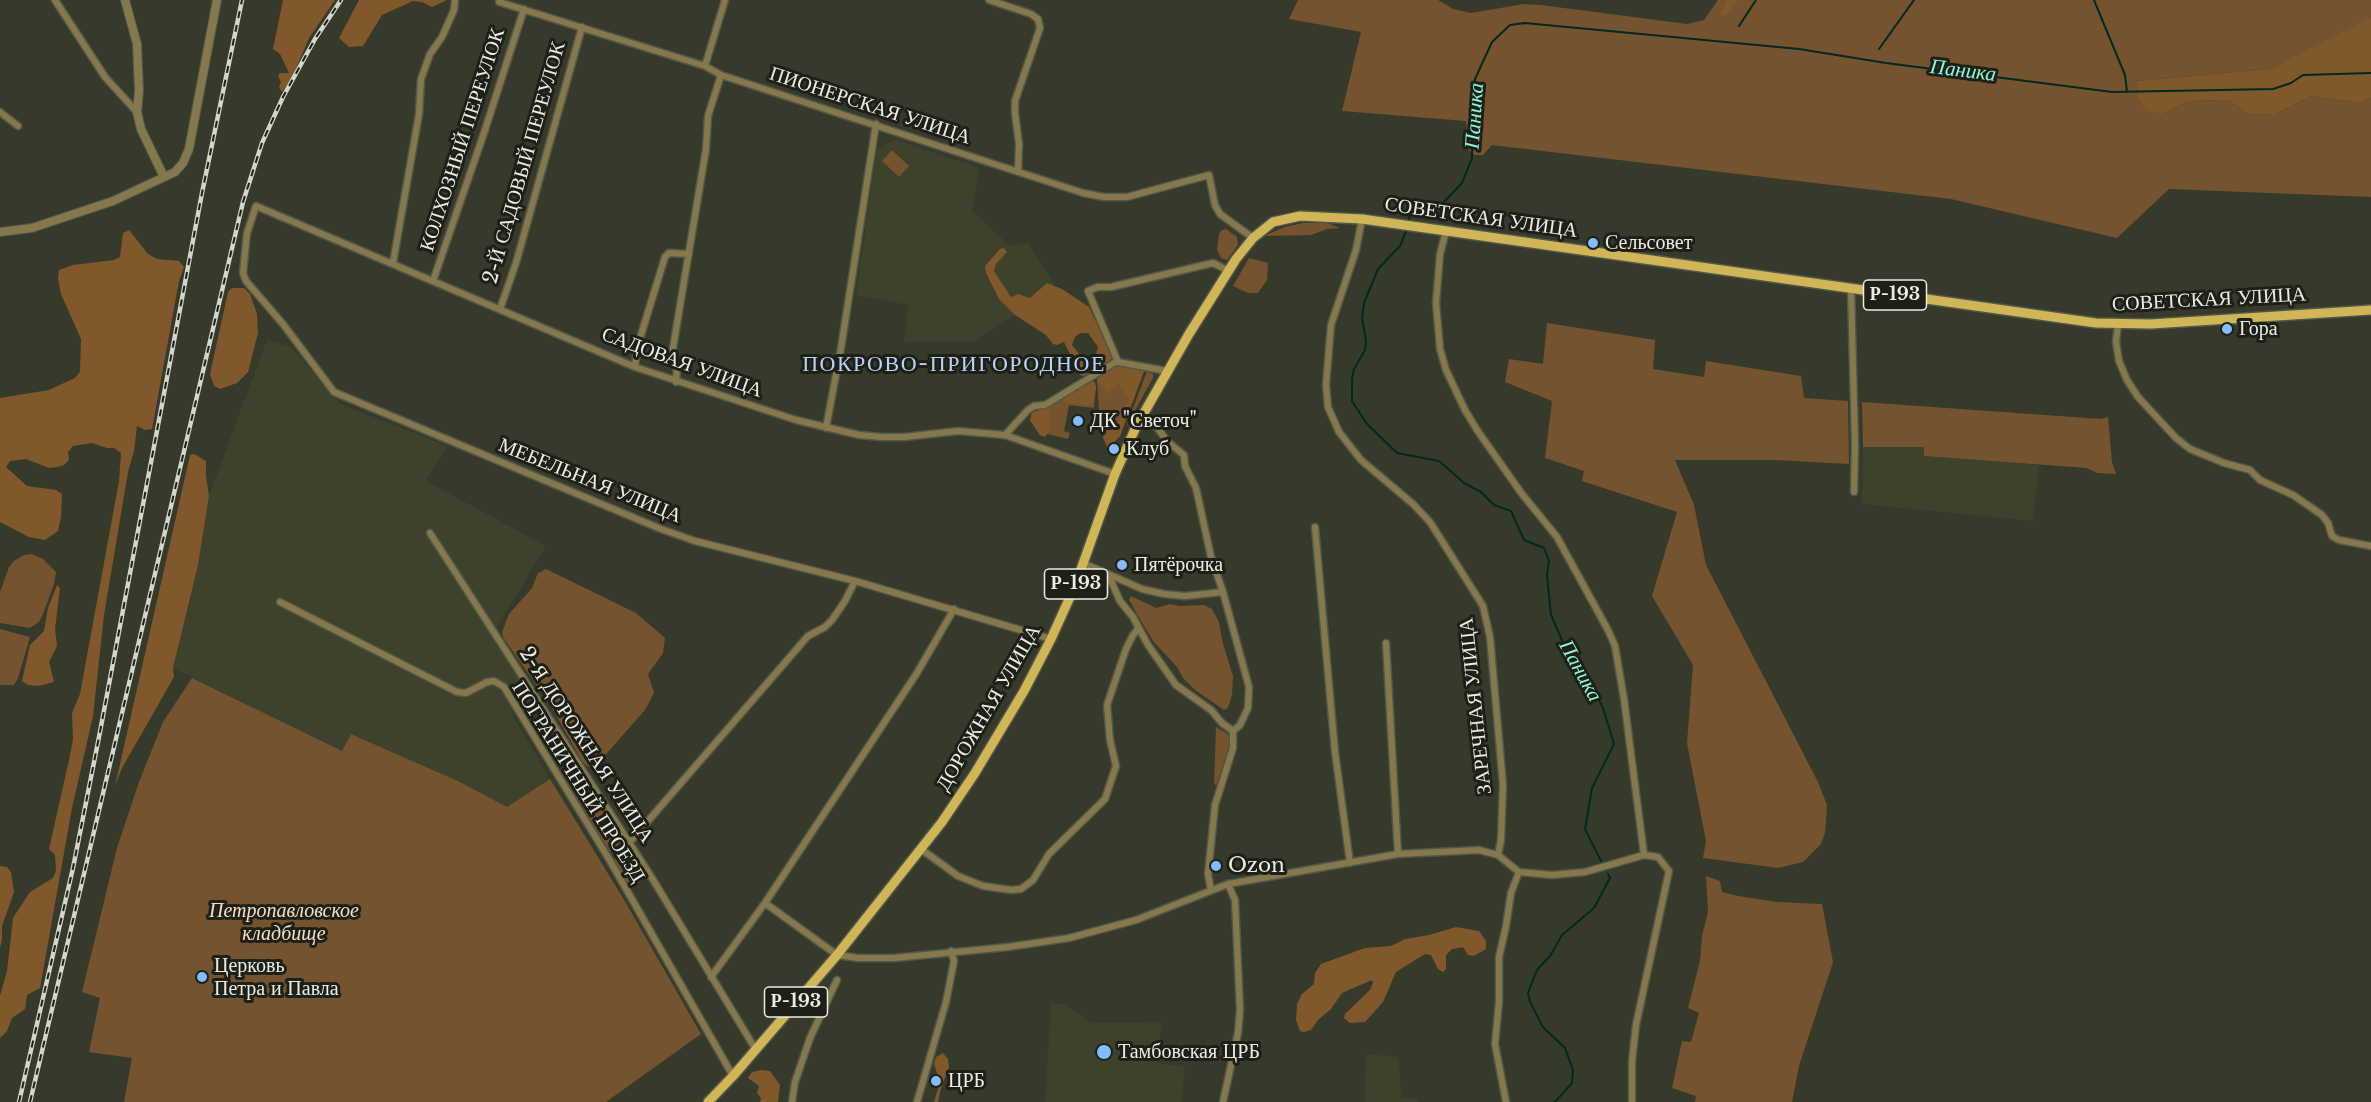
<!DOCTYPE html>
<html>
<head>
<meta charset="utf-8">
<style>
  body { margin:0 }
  canvas { display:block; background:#353a2a }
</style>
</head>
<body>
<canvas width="2371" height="1102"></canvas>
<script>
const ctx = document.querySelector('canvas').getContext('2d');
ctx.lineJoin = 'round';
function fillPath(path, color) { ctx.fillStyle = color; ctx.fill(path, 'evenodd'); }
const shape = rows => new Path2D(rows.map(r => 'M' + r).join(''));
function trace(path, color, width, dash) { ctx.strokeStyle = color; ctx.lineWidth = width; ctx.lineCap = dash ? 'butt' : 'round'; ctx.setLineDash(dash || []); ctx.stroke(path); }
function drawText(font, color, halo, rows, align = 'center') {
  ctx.font = font + ' "Libre Baskerville",serif'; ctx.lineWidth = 6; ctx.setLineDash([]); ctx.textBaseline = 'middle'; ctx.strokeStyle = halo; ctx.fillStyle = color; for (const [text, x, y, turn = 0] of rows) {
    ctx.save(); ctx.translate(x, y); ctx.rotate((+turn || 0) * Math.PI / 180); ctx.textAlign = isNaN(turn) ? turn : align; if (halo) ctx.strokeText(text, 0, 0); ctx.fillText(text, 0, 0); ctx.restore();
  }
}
const built = shape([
  [894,139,979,168,972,211,1010,246,1028,243,1057,289,972,342,904,342,908,305,856,295,877,150],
  [267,340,291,347,340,404,447,446,426,481,546,546,491,637,532,698,511,713,550,779,507,807,460,782,351,734,342,752,173,668,198,565,209,496],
  [1863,447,1924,447,1924,456,2039,465,2033,521,1862,504],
  [1051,1003,1065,1004,1092,1023,1161,1022,1159,1064,1185,1066,1182,1102,1045,1102],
  [1366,1054,1399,1057,1401,1098,1415,1098,1418,1102,1365,1102]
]);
const green = shape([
  [1298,0,1438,0,1453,9,1471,13,1524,4,1541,5,1687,24,1704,20,1718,0,2371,0,2371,19,2270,69,2137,81,2164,114,2188,101,2228,100,2249,114,2274,115,2312,96,2359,103,2371,98,2371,197,2169,189,2117,238,1951,199,1492,145,1483,155,1475,155,1469,150,1466,121,1342,111,1361,32,1289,19],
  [892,150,909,166,899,177,882,161],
  [1303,223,1327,223,1340,228,1327,229,1311,235,1264,236,1285,227],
  [1226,229,1237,237,1238,245,1227,260,1221,258,1217,250,1219,234,1222,230],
  [1249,258,1268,263,1267,280,1258,293,1248,293,1233,286],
  [1547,323,1655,340,1653,369,1704,377,1706,361,1801,376,1804,398,1848,401,1849,464,1775,460,1675,460,1694,505,1706,565,1818,782,1827,805,1825,833,1821,844,1803,862,1778,868,1703,858,1706,841,1687,743,1693,665,1652,596,1677,512,1582,481,1584,471,1545,458,1552,401,1505,382,1509,359,1543,364],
  [1120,366,1144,371,1120,436,1113,443,1109,451,1100,427,1097,379,1110,369],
  [1147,371,1153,374,1153,378,1126,427],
  [1093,380,1096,387,1094,408,1069,405,1064,431,1070,433,1068,439,1047,434,1045,437,1040,435,1030,420,1032,413,1063,399],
  [1862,402,2101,419,2108,417,2112,462,2116,474,2097,473,2087,468,1924,456,1924,447,1863,447],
  [32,554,43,559,56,572,54,584,43,614,39,622,30,628,0,623,0,592,9,567,14,561,24,555],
  [546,569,636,613,665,638,663,653,648,674,654,693,645,710,599,762,591,768,587,766,582,761,552,708,503,637,502,632,509,614,532,588,538,573],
  [1131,596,1156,608,1170,604,1179,606,1204,605,1212,609,1219,622,1223,644,1233,676,1232,695,1228,708,1224,710,1195,690,1183,678,1177,667,1154,642,1144,626,1129,600],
  [0,629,30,637,18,678,14,685,0,685],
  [192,678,342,751,351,734,460,782,507,807,550,779,623,898,701,1034,606,1102,124,1102,132,1058,89,1052,100,998,82,992,117,848,139,782,163,722],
  [1216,727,1228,734,1231,741,1216,786,1214,783],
  [570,758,623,840,610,852,562,773],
  [626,849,629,849,644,873,640,882,633,887,629,886,614,860],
  [1706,876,1720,881,1722,892,1738,896,1777,902,1822,904,1833,962,1799,1066,1792,1102,1695,1102,1696,1096,1672,1088,1682,1041,1691,1042,1699,1013,1688,1008,1700,961,1702,936,1708,912]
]);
const forest = shape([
  [283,0,335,0,309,38,292,78,282,92,279,87,281,82,278,76,280,73,289,73,280,54,273,49],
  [359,0,447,0,432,7,422,2,413,1,382,15,363,46,349,47,339,38],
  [1727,0,1737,0,1727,15,1723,16,1720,14],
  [2368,19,2371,19,2371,98,2359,103,2312,96,2274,115,2249,114,2228,100,2188,101,2164,114,2147,110,2138,97,2137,81,2270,69],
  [129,230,148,254,157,259,179,261,184,267,179,281,152,429,145,430,137,426,134,451,128,472,104,615,93,716,72,808,40,988,27,995,25,1009,12,1018,7,1031,0,1038,0,996,7,971,13,918,30,892,53,878,56,871,55,855,49,849,69,760,73,739,72,713,80,694,119,481,121,453,114,448,107,448,92,443,73,446,68,452,69,460,64,465,57,467,49,468,26,459,10,461,6,467,27,486,56,490,62,494,61,517,58,531,45,540,29,537,0,522,0,398,49,390,75,378,80,372,81,339,61,294,58,278,59,270,73,265,114,260,120,257,123,233],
  [1004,248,1007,252,996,264,994,271,1011,297,1018,294,1030,298,1047,283,1062,289,1089,307,1113,358,1096,370,1092,370,1098,347,1088,333,1080,333,1075,337,1072,345,1087,364,1087,374,1084,376,1080,375,1064,342,1057,345,1053,344,1046,335,1015,315,999,299,986,273,985,266,1000,249],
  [232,288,244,288,250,294,257,314,258,333,248,372,237,383,220,389,214,386,210,374,228,292],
  [1120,366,1144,371,1120,436,1113,443,1109,451,1103,438,1105,432,1112,422,1118,422,1129,398,1120,388,1120,384,1106,393,1102,384,1098,383,1097,379,1110,369],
  [1090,379,1095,383,1096,387,1093,402,1087,405,1065,402,1064,399],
  [1045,406,1049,410,1050,430,1045,437,1040,435,1030,420,1032,413],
  [194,454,206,461,206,476,209,496,198,565,173,668,174,677,122,768,115,786,190,455],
  [57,585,60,588,55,629,57,646,49,662,54,682,38,686,28,685,22,681,30,645,44,631,48,608],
  [0,866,7,867,11,872,14,892,2,926,2,939,0,948],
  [1456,927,1479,931,1486,941,1486,949,1474,956,1468,955,1463,947,1452,949,1446,955,1446,969,1443,972,1438,969,1431,955,1425,954,1396,972,1383,1002,1365,1022,1350,1023,1344,1018,1345,1014,1370,990,1373,983,1372,980,1342,993,1331,1009,1318,1020,1311,1030,1304,1032,1300,1031,1296,1020,1297,1004,1302,994,1314,984,1315,973,1321,964,1365,948,1391,946,1405,939,1429,935],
  [943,1053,948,1059,949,1067,941,1088,938,1102,934,1102,940,1082,934,1064,936,1057],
  [762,1070,770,1071,780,1085,778,1102,760,1102,761,1098,757,1093,759,1086,748,1078,752,1072]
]);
const stream = shape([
  [2094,0,2125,75,2127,92],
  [1739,26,1756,0],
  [1879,49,1914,0],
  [1408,224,1410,214,1426,213,1438,208,1462,183,1472,158,1473,92,1475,79,1492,42,1510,25,1525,23,1799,49,1886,63,2112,92,2273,89,2291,83,2303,75,2371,73],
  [1407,229,1400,246,1378,269,1364,303,1362,318,1366,341,1365,350,1354,369,1352,379,1352,401,1367,424,1397,453,1439,461,1464,483,1481,492,1494,505,1511,511,1524,540,1544,548,1549,561,1547,575,1551,615,1568,654,1584,672,1593,688,1603,708,1614,744,1592,788,1585,829,1601,861],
  [1555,1102,1572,1083,1573,1070,1565,1048,1543,1027,1530,1002,1528,993,1537,970,1550,956,1562,935,1594,908,1610,878,1608,874]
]);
const minor = shape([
  [55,0,105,77,137,112],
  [989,0,1031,14,1038,19,1040,28,1015,101,1015,113,1019,144,1018,172],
  [499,2,705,66,721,75,1083,193,1104,197,1127,197,1209,175,1215,205,1220,214,1253,238],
  [705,66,725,0],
  [0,112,18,126],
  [1362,219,1356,250,1331,325,1326,385,1328,407,1339,432,1361,460,1413,504,1430,522,1483,606,1490,637,1503,785,1501,840,1498,855],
  [1446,231,1440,254,1436,303,1440,349,1446,370,1465,410,1477,430,1522,494,1557,537,1608,630,1615,646,1624,699,1644,855],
  [393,263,419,114,421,79,430,54,442,37,454,10,455,0],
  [433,281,483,136,524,9],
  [1851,289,1855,444,1854,492],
  [500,309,516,263,582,27],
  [2118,324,2116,342,2119,361,2127,380,2138,397,2176,438,2190,449,2224,463,2250,470,2260,480,2293,495,2322,515,2328,523,2332,536,2339,540,2371,546],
  [1118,362,1088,291,1098,287,1111,287,1213,263,1229,271],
  [635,367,637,348,665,257,669,253,689,254],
  [676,382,677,368,671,360,706,149,708,116,721,75],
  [1142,416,1155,425,1168,442,1184,455,1185,466,1196,488,1211,557,1223,592],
  [826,428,841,348,876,124],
  [1005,435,1028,410,1034,406,1045,405,1114,363,1118,362,1167,371],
  [1315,527,1335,752,1350,863],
  [430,533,652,878,756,1050],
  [1083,563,1142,589,1164,594,1185,596,1223,592,1249,687,1248,708,1240,725,1233,731,1233,748,1215,805,1208,874,1211,890],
  [1109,576,1120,601,1133,617,1148,645,1176,685,1211,710,1222,723,1233,731],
  [280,602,457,692,466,693,487,682,494,681,504,687,609,859,733,1076],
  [1051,639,855,581,695,541,661,529,334,392,283,324,246,281,243,273,247,233,256,206,635,367,796,420,859,435,882,437,904,437,958,431,1005,435,1115,474],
  [1386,643,1398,854],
  [629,843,808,636,825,627,832,620,845,601,855,581],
  [921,849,958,876,983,886,1011,890,1021,889,1033,880,1049,854,1105,799,1116,766,1110,740,1107,705,1126,649,1133,635,1138,629],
  [765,903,837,955,858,958,894,958,1008,947,1069,938,1136,920,1228,884,1398,854,1479,850,1498,855,1519,872,1552,875,1585,872,1644,855,1658,857,1669,871,1636,1025,1632,1061,1632,1102],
  [711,977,765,903,917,673,954,609],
  [792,1102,795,1082,810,1038,837,980],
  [917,1102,946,1002,954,961,951,951],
  [1223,1102,1238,1033,1240,1010,1235,900,1228,884],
  [1506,1102,1495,1044,1499,1002,1499,957,1506,926,1511,893,1519,872]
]);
const tertiary = shape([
  [125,0,137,44,139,91,137,112,141,129,164,177],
  [0,232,32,228,113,201,175,172,183,163,189,149,217,0]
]);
const primary = shape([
  [708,1102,733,1076,837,955,942,822,975,773,1024,691,1051,639,1075,586,1115,474,1136,427,1189,334,1236,259,1253,238,1273,222,1300,216,1362,219,2096,323,2151,324,2371,310]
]);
const rail = shape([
  [19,1102,73,868,99,737,202,193,242,0],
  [30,1102,243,202,262,143,283,97,315,39,341,0]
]);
const markers = [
  [1593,243,6,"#84bbfb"],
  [2227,329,6,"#84bbfb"],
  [1078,421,6,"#84bbfb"],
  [1114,449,6,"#84bbfb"],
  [1122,565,6,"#84bbfb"],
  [1216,866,6,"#84bbfb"],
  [202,977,6,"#84bbfb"],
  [1104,1052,8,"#84bbfb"],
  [936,1081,6,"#84bbfb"]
];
const shields = [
  [1895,295,63],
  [1076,584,63],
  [796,1002,63]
];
const shieldNames = [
  ["Р-193",1895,295],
  ["Р-193",1076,584],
  ["Р-193",796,1002]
];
const streetNames = [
  ["ПИОНЕРСКАЯ УЛИЦА",870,106,18],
  ["КОЛХОЗНЫЙ ПЕРЕУЛОК",463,140,-72],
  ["2-Й САДОВЫЙ ПЕРЕУЛОК",525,163,-74],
  ["СОВЕТСКАЯ УЛИЦА",1481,218,8],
  ["СОВЕТСКАЯ УЛИЦА",2209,300,-3],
  ["САДОВАЯ УЛИЦА",682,363,20],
  ["МЕБЕЛЬНАЯ УЛИЦА",590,481,22],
  ["ЗАРЕЧНАЯ УЛИЦА",1476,706,-96],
  ["ДОРОЖНАЯ УЛИЦА",989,708,-60],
  ["2-Я ДОРОЖНАЯ УЛИЦА",586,745,57],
  ["ПОГРАНИЧНЫЙ ПРОЕЗД",578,782,58]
];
const poiNames = [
  ["Сельсовет",1605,243],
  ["Гора",2239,329],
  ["ДК \"Светоч\"",1090,421],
  ["Клуб",1126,449],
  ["Пятёрочка",1134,565],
  ["Ozon",1228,866],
  ["Церковь",214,966],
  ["Петра и Павла",214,989],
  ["Тамбовская ЦРБ",1118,1052],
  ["ЦРБ",948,1081]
];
const parkNames = [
  ["Петропавловское",284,911],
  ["кладбище",284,934]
];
const waterNames = [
  ["Паника",1963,71,7],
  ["Паника",1475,116,-86],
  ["Паника",1580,671,61]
];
const quarterNames = [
  ["ПОКРОВО-ПРИГОРОДНОЕ",954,365]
];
fillPath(built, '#3c422b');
fillPath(green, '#75532e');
fillPath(forest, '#80582b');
trace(stream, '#00291f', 2);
trace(minor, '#525747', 9);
trace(tertiary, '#525747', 10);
trace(primary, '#525747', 12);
trace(minor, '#84784c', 6);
trace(tertiary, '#84784c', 8);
trace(primary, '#d1b657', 9);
trace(rail, '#d2d6cb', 4.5);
trace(rail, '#1e2018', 2, [7]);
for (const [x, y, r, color] of markers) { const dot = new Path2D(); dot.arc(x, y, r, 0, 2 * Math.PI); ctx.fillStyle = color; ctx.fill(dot); trace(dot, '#1e2018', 2); }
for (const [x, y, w] of shields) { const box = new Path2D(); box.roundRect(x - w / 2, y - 15, w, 30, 4.5); ctx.fillStyle = '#1e2018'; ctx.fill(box); trace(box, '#e9ede2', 1.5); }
drawText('bold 18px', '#e9ede2', null, shieldNames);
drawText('20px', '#e9ede2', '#1e2018', streetNames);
drawText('20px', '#e9ede2', '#1e2018', poiNames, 'left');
drawText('italic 20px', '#f8dec5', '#1e2018', parkNames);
drawText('italic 21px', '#8cf8d9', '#1e2018', waterNames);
ctx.letterSpacing = '1.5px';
drawText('22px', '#b7d5f9', '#1e2018', quarterNames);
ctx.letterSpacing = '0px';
</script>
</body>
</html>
